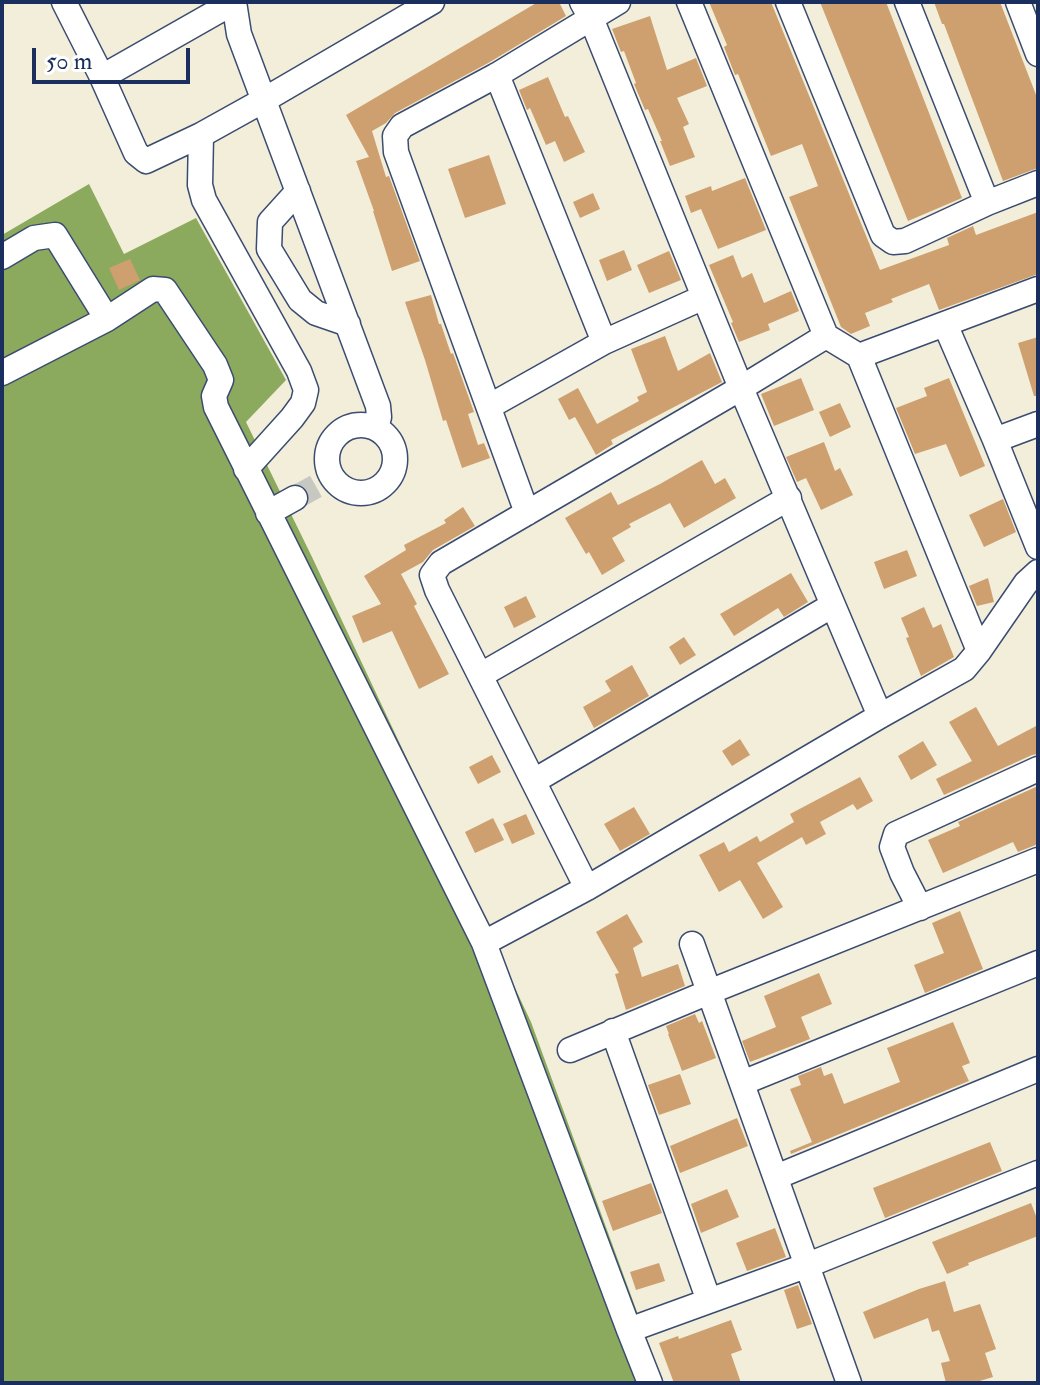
<!DOCTYPE html>
<html>
<head>
<meta charset="utf-8">
<style>
  body { margin:0 }
  #map { position:relative; width:1040px; height:1385px; overflow:hidden; background:#f2eeda; font-family:"IM FELL Double Pica",serif }
  canvas { display:block }
  .frame { position:absolute; inset:0; border:4px solid #1b2f5e; pointer-events:none }
  .scale { position:absolute; left:32px; top:48px; width:158px; height:36px; box-sizing:border-box; border:4px solid #1b2f5e; border-top:0; padding-left:10px; font-size:24px; line-height:28px; white-space:nowrap; color:#1b2f5e; -webkit-text-stroke:6px #fff; paint-order:stroke }
</style>
</head>
<body>
<div id="map">
<canvas width="1040" height="1385"></canvas>
<div class="frame"></div>
<div class="scale">50 m</div>
</div>
<script>
const ctx = document.querySelector('canvas').getContext('2d');
ctx.lineJoin = 'round';
function fillPath(path, color) { ctx.fillStyle = color; ctx.fill(path, 'evenodd'); }
const shape = rows => new Path2D(rows.map(r => 'M' + r).join(''));
function trace(path, color, width, dash) { ctx.strokeStyle = color; ctx.lineWidth = width; ctx.lineCap = dash ? 'butt' : 'round'; ctx.setLineDash(dash || []); ctx.stroke(path); }
const forest = shape([
  [89,184,124,254,196,218,286,380,246,422,312,557,531,1022,663,1383,2,1383,2,235]
]);
const building = shape([
  [538,2,559,2,566,16,490,62,395,113,386,123,372,131,386,177,389,176,420,261,392,271,373,211,374,211,356,161,369,157,346,115],
  [709,2,771,2,880,270,949,245,947,238,973,226,976,235,1038,212,1038,274,939,310,929,284,891,299,893,302,865,313,870,326,851,334,841,327,789,197,818,186,802,144,771,156,738,74,735,75,724,47,727,45],
  [820,2,886,2,962,198,908,221],
  [934,2,1000,2,1038,100,1038,168,1003,181,944,24,942,24],
  [650,16,667,70,696,58,707,86,677,98,689,124,683,127,695,157,670,166,660,141,662,141,648,109,645,110,634,84,636,83,624,51,621,52,612,29],
  [548,77,565,117,568,116,585,152,564,162,555,141,546,145,530,108,527,110,519,90],
  [489,155,506,204,465,218,448,169],
  [745,178,766,230,718,249,701,209,691,213,685,196,711,186,712,191],
  [593,193,600,209,580,218,573,202],
  [624,250,632,270,607,281,599,260],
  [669,251,681,280,649,293,637,265],
  [733,255,742,278,752,273,764,303,791,291,799,311,768,324,770,330,739,342,731,323,733,322,709,265],
  [130,259,140,280,119,290,109,268],
  [431,295,439,324,441,324,451,354,453,353,474,412,468,414,478,445,484,443,490,458,462,468,446,420,443,421,425,360,405,302],
  [665,336,678,371,710,353,722,382,611,440,613,444,596,455,575,417,569,420,558,399,578,388,597,424,639,401,637,397,647,392,631,349],
  [1038,337,1038,396,1034,396,1018,343],
  [801,378,814,410,774,426,761,394],
  [949,378,985,466,960,477,946,444,915,454,896,408,927,396,924,388],
  [840,403,851,427,830,437,819,412],
  [824,442,835,471,840,468,853,495,821,510,806,478,797,482,786,457],
  [702,460,715,484,725,478,736,498,684,528,670,503,629,524,631,527,612,538,625,561,602,575,589,552,586,554,565,518,611,492,618,505,660,484],
  [1003,499,1016,532,984,547,969,515],
  [463,507,475,526,433,550,423,562,401,574,417,604,414,606,449,674,419,689,392,631,363,643,352,616,381,604,364,576,406,550,404,545,446,523,444,520],
  [907,550,917,576,884,589,874,562],
  [791,573,808,602,784,617,778,608,734,636,720,614],
  [988,578,994,602,977,606,969,586],
  [526,596,536,617,514,628,504,607],
  [924,607,933,628,941,624,954,657,921,676,906,638,909,637,901,618],
  [684,637,696,655,680,665,669,647],
  [632,665,649,696,594,728,583,707,611,691,605,681],
  [976,707,998,746,1038,725,1038,754,1032,755,944,795,936,779,972,761,949,722],
  [740,739,750,755,732,766,722,751],
  [923,741,937,765,911,780,898,756],
  [492,755,501,772,478,784,469,767],
  [860,777,873,801,857,810,853,804,820,822,826,834,806,845,802,837,757,863,783,907,763,919,740,880,719,892,699,855,724,842,729,852,757,836,760,842,794,822,790,814],
  [1038,786,1038,844,1018,852,1013,842,943,873,928,840,960,826,958,822],
  [634,807,650,834,620,851,604,824],
  [526,814,535,834,512,844,503,824],
  [493,818,504,840,475,853,465,832],
  [960,911,983,969,925,993,914,965,944,953,932,923],
  [627,914,643,942,633,948,642,977,678,964,685,986,626,1010,615,974,619,973,596,932],
  [819,973,832,1004,801,1017,810,1039,750,1062,742,1041,776,1027,764,996],
  [695,1014,699,1023,702,1021,716,1058,682,1071,668,1034,669,1034,666,1026],
  [953,1022,970,1063,962,1066,969,1081,791,1154,790,1151,812,1142,790,1089,801,1085,798,1076,821,1067,824,1076,832,1073,844,1104,900,1082,887,1048],
  [680,1074,691,1104,659,1115,648,1085],
  [737,1118,748,1146,680,1173,670,1146],
  [990,1142,1002,1171,885,1218,873,1188],
  [651,1183,662,1213,613,1231,602,1201],
  [727,1189,739,1217,701,1233,691,1204],
  [1031,1203,1038,1221,1038,1236,968,1263,969,1265,947,1274,932,1242],
  [775,1228,786,1257,747,1271,736,1243],
  [659,1263,665,1281,636,1290,630,1272],
  [945,1281,954,1312,980,1304,996,1349,985,1353,993,1377,973,1383,946,1383,941,1363,950,1361,939,1330,932,1332,928,1318,874,1339,863,1312,919,1289],
  [798,1285,812,1324,797,1329,784,1290],
  [731,1320,742,1350,731,1354,741,1383,674,1383,659,1343,678,1336,679,1339]
]);
const streetTunnel = shape([
  [295,498,318,485]
]);
const street = shape([
  [64,2,102,77,136,153,146,161,201,135,264,100,432,2],
  [234,2,239,34,378,406,379,417,376,427],
  [582,2,591,18,741,388,880,716],
  [689,2,826,336,859,356,979,651],
  [788,2,883,235,893,242,905,241,987,203,1038,183],
  [907,2,987,203],
  [1018,2,1038,54],
  [497,75,604,342],
  [102,77,234,2],
  [201,135,200,185,204,200,299,371,306,390,303,403,292,418,246,469],
  [298,191,270,222,269,249,300,300,316,313,348,324],
  [2,257,34,238,55,235,107,319],
  [945,324,995,440,1038,547],
  [859,356,1038,289],
  [2,373,107,319,153,289,165,290,215,365,221,380,214,396,216,407,484,943,629,1330,650,1383],
  [490,406,604,342,704,297],
  '327 459a34 34 0 1 1 68 0a34 34 0 1 1-68 0Z',
  [995,440,1038,424],
  [268,513,295,498],
  [527,513,396,152,395,136,402,126,497,75,618,2],
  [481,675,789,498],
  [534,781,833,605],
  [587,888,437,590,432,575,441,563,741,388,826,336],
  [920,908,902,873,892,847,896,834,1038,769],
  [484,943,587,888,880,716,964,669,979,651,1026,583,1038,572],
  [692,944,849,1383],
  [613,1031,709,1301],
  [570,1050,709,992,1038,860],
  [742,1083,1038,963],
  [776,1177,1038,1069],
  [629,1330,808,1265,1038,1173]
]);
fillPath(forest, '#8caa5d');
fillPath(building, '#cea06f');
trace(streetTunnel, '#c7c8c1', 24, [24, 12]);
trace(street, '#3b4c71', 27);
trace(street, '#fff', 24);
</script>
</body>
</html>
